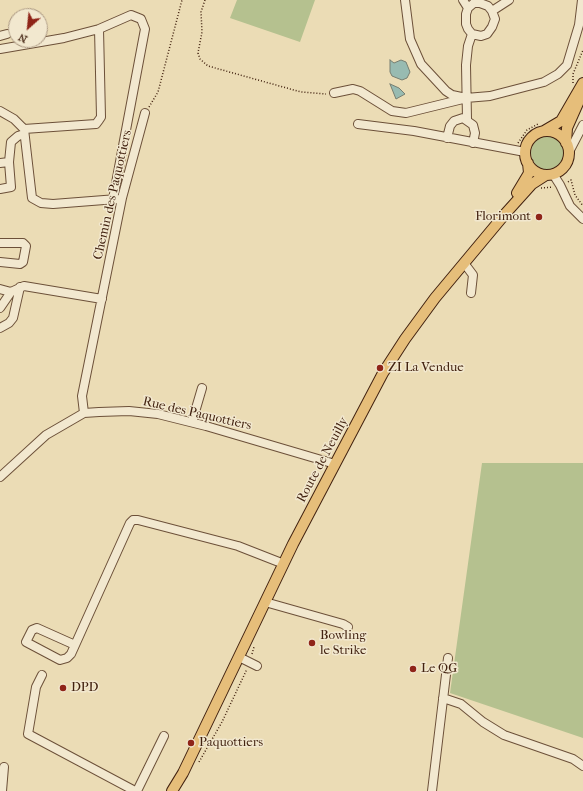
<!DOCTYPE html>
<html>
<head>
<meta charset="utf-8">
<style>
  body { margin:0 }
  #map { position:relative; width:583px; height:791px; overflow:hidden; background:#ebdcb5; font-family:"IM FELL French Canon",serif }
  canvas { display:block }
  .north { position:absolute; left:8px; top:8px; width:40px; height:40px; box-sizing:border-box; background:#f2e8cf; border:1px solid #ac9983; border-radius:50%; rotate:207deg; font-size:11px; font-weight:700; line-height:16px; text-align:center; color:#422210 }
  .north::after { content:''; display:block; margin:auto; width:14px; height:18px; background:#8f2418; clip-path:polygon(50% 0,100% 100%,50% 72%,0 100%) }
</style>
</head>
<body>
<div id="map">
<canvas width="583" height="791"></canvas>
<div class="north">N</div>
</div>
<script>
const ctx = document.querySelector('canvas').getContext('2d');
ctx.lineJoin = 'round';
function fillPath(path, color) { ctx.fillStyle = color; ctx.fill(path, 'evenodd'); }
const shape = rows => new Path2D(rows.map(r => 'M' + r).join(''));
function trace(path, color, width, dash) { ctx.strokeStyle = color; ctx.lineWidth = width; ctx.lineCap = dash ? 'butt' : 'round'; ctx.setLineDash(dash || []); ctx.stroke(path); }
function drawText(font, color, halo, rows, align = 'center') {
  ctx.font = font + ' "IM FELL French Canon",serif'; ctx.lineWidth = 3; ctx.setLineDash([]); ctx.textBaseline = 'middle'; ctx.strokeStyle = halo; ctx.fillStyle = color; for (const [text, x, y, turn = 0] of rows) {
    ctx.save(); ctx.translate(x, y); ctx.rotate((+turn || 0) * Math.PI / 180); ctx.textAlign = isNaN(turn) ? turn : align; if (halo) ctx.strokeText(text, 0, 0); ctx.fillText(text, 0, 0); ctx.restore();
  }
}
const green = shape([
  [237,0,315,0,300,42,230,18],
  '531 153a17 17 0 1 1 34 0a17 17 0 1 1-34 0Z',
  [482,463,583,463,583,738,450,693]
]);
const water = shape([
  [390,60,394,63,401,60,406,62,410,72,407,78,402,80,392,76,390,72,390,60],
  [390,84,399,88,405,94,396,99,390,84]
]);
const path = shape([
  [205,0,201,12,202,32,198,53,200,59,208,66,301,92,326,94],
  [573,83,573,74,583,50],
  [149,107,158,92,182,0],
  [518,143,527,130,538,124],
  [568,182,571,180,575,195,583,206],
  [541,188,553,187],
  [252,654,254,647],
  [199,762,222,722,247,669]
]);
const minor = shape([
  [405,0,410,39,421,64,446,91,452,95,466,98,490,96,544,82,558,74,567,65,579,25,582,0],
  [463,0,468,8],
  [474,3,480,3,488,6,492,11,495,19,492,27,487,34,481,36,472,34,468,29,466,24,466,14,468,8,474,3],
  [492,11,509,0],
  [99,29,131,15,141,19,145,29,113,199],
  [0,36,7,34],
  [0,49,64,38,99,29,101,117,99,120,96,124,24,129],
  [334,93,353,89,360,91,392,111,406,113,463,99],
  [0,111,14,119,24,129,32,198,41,203,53,204,117,199],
  [467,119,466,65,468,46,472,34],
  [358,124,414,131,525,152],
  [447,138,450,126,454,121,463,118,473,125,475,133,473,143],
  [569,152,583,125],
  [0,163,9,162],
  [553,174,560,185,570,206,583,219],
  [0,189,11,187,9,162,11,142,18,136,24,134],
  [0,243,23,243,26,246,23,262,20,264,0,262],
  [464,263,473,275,471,293],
  [0,289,11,292],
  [0,308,11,292,24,286,102,299],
  [0,328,9,323,13,318,20,287],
  [84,413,82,396,122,198,145,113],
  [192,422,202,388],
  [0,477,46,435,84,413,99,412,129,411,158,414,206,426,335,464],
  [265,602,343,624,348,627],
  [75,645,37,628,32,630,26,642,60,660,67,658,71,654,130,523,133,520,138,520,238,546,284,564],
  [239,657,257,666],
  [42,675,36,687,28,734,135,791],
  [443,698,461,704,483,722,504,735,573,759,583,766],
  [2,791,4,767],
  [137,791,164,736],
  [432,791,448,658]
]);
const major = shape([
  [544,131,561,121,583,83],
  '525 153a22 22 0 1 1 44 0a22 22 0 1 1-44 0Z',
  [566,143,567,128,583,92],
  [517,193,529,173,528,163],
  [172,791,183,773,293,544,383,373,405,339,435,298,505,214,532,184,546,175]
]);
const markers = [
  [539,217,4,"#8f2418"],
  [380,368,4,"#8f2418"],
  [312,643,4,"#8f2418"],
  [413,669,4,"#8f2418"],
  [63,688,4,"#8f2418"],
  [191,743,4,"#8f2418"]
];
const streetNames = [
  ["Chemin des Paquottiers",113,195,-77],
  ["Rue des Paquottiers",197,414,13],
  ["Route de Neuilly",323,460,-62]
];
const poiNames = [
  ["Florimont",531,217,"right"],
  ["ZI La Vendue",388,368],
  ["Bowling",320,636],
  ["le Strike",320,651],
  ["Le QG",421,669],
  ["DPD",71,688],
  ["Paquottiers",199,743]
];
fillPath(green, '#b5c18f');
fillPath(water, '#98bbb1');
trace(water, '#767e71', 1);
trace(minor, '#6c5039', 10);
trace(major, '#422210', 12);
trace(path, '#422210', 1.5, [1, 2]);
trace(minor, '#f2e8cf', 8);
trace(major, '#e6be7a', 10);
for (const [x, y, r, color] of markers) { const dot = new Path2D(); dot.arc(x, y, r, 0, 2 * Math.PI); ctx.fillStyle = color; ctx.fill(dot); trace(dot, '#f2e8cf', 1.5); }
drawText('13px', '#422210', '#f2e8cf', streetNames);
drawText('13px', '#422210', '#f2e8cf', poiNames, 'left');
</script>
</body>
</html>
